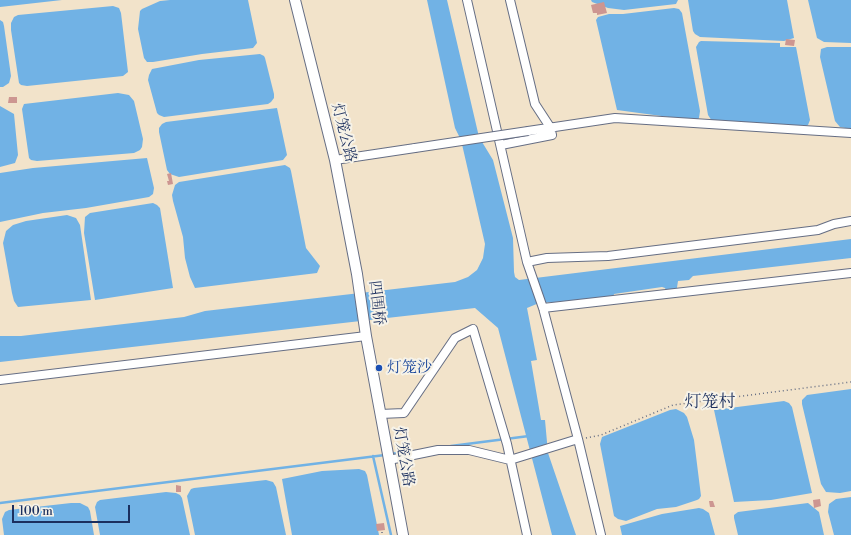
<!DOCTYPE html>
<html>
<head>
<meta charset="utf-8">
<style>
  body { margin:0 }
  #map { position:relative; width:851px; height:535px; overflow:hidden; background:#f2e3ca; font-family:"Libre Bodoni",serif }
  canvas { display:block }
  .scale { position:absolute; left:12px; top:505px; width:118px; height:18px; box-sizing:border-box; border:2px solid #1b2f5e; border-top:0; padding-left:5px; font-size:12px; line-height:14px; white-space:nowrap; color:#1b2f5e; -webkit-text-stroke:3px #f7f3e8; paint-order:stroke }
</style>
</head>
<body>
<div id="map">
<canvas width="851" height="535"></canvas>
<div class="scale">100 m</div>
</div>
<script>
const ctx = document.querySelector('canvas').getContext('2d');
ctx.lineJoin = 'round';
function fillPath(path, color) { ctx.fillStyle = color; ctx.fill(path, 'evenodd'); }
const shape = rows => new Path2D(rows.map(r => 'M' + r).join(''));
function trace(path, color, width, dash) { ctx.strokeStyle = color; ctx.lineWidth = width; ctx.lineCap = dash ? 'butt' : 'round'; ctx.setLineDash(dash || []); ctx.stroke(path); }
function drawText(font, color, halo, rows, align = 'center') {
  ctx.font = font + ' "Libre Bodoni","Noto Serif SC",serif'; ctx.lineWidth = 4; ctx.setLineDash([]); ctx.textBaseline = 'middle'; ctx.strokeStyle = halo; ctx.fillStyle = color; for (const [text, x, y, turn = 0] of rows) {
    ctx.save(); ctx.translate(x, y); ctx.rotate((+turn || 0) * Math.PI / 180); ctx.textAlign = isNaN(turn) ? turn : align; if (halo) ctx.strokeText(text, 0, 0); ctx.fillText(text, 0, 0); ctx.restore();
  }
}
const water = shape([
  [0,0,62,0,0,7],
  [170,0,248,0,257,43,253,48,202,54,153,62,147,62,144,58,138,29,140,11,142,9,160,1],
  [427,0,447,0,479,137,493,160,513,238,514,272,515,277,519,280,851,239,851,258,693,276,689,280,678,281,676,294,667,293,665,288,662,287,614,294,613,298,539,303,527,308,537,360,531,361,541,420,545,420,548,453,576,535,552,535,498,328,475,308,0,362,0,336,21,336,184,317,205,311,455,282,468,277,477,270,483,258,485,244,461,140,455,128],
  [591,0,678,0,676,4,624,10,608,8,592,2],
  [688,0,787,0,794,38,784,41,700,37,695,34,693,31],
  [808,0,851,0,851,43,824,42,817,38],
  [113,6,119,8,121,13,128,72,123,76,27,86,21,85,19,83,11,30,11,23,14,17,18,15],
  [674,8,679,9,682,13,700,111,699,118,697,120,691,120,617,110,596,20,598,17,609,14,623,14],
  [0,20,3,22,4,26,11,76,9,83,3,87,0,87],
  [701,41,780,43,780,47,796,47,810,120,808,125,806,126,712,121,708,115,696,47,699,42],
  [827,47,851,47,851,129,840,127,835,121,820,57,821,49],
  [260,54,264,56,265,58,274,94,274,98,271,102,268,104,164,117,159,115,157,113,148,80,149,75,152,69,199,60],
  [118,93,129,95,134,101,143,139,142,147,140,150,134,153,37,161,31,160,29,158,22,109,24,104],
  [0,106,14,114,18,155,15,163,0,167],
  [277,108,287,155,283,160,179,177,170,174,167,170,159,132,159,128,162,124,166,122],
  [147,158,154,188,153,194,149,197,86,208,43,213,0,222,0,173,33,168],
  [285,165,290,168,291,171,306,248,320,266,317,273,195,288,190,277,185,258,183,237,173,201,172,195,175,185,179,182],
  [153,203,157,205,160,208,173,288,95,300,84,233,85,217,90,213],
  [67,215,76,218,80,225,91,300,18,307,14,301,12,293,3,243,6,231,13,225,26,221],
  [851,389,851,491,840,493,826,492,821,484,802,404,802,400,807,395],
  [784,401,789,403,792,407,812,493,771,500,734,502,714,410],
  [676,409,684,413,687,417,694,440,701,496,699,499,697,500,676,507,657,509,626,521,618,519,614,516,600,444,602,437,670,410],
  [359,469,365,471,367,475,379,535,292,535,282,479,322,471],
  [266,480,273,482,276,487,286,535,195,535,188,501,187,496,191,489,194,488],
  [166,492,176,493,180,495,182,498,190,535,100,535,95,507,97,502,100,500],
  [851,497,851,535,834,535,828,512,829,504,836,499],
  [71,503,80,503,88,507,90,511,94,535,4,535,2,519,5,512,9,510],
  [808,503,819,512,824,535,738,535,734,518,734,515,738,512],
  [699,508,703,509,709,513,715,535,622,535,620,526,662,514]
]);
const stream = shape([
  [451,446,529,436],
  [389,454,416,451],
  [373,456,391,535],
  [0,503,385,455]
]);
const building = shape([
  [604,2,607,13,597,15,597,13,593,13,591,5],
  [786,39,795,40,794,46,785,45],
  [9,97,17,97,17,103,8,103],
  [171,173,173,184,168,185,167,181,169,181,167,174],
  [176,485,181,486,181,492,176,492],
  [820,499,821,506,814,508,813,500],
  [709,501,713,501,715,507,710,507],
  [384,523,385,530,377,531,376,524]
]);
const path = shape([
  [586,438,601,435,673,405,851,382],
  [382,532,382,535]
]);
const minor = shape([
  [467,0,527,262,543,308,578,439,601,535],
  [528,131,615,118,851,133],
  [501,145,552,135,550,127,535,104,510,0],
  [335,160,415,148],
  [527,262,547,258,608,256,818,230,834,224,851,221],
  [543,308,851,273],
  [0,380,366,336],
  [380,414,404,413,455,338,473,329,507,444,527,535],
  [389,460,438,450,469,450,510,460,578,439]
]);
const tertiary = shape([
  [295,0,335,160,357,274,366,336,403,535]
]);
const minorBridge = shape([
  [415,148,528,131]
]);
const markers = [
  [379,368,4,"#1a4fb4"]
];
const streetNames = [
  ["灯笼公路",343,133,76],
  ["四围桥",376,303,83],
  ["灯笼公路",403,457,80]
];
const transitNames = [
  ["灯笼沙",387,368]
];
const quarterNames = [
  ["灯笼村",710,403]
];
fillPath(water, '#71b2e5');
trace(stream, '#71b2e5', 2.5);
fillPath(building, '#cd9691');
trace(minor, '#666e84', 10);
trace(tertiary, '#666e84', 12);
trace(path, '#666e84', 1.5, [1, 3]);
trace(minor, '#fff', 8);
trace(tertiary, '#fff', 10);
trace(minorBridge, '#666e84', 10, []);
trace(minorBridge, '#fff', 8);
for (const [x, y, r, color] of markers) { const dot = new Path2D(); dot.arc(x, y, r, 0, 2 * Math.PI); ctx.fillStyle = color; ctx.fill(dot); trace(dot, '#f7f3e8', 1.5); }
drawText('15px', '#1b2f5e', '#f7f3e8', streetNames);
drawText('15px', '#164399', '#f7f3e8', transitNames, 'left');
drawText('17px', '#1b2f5e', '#f7f3e8', quarterNames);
</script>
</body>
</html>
